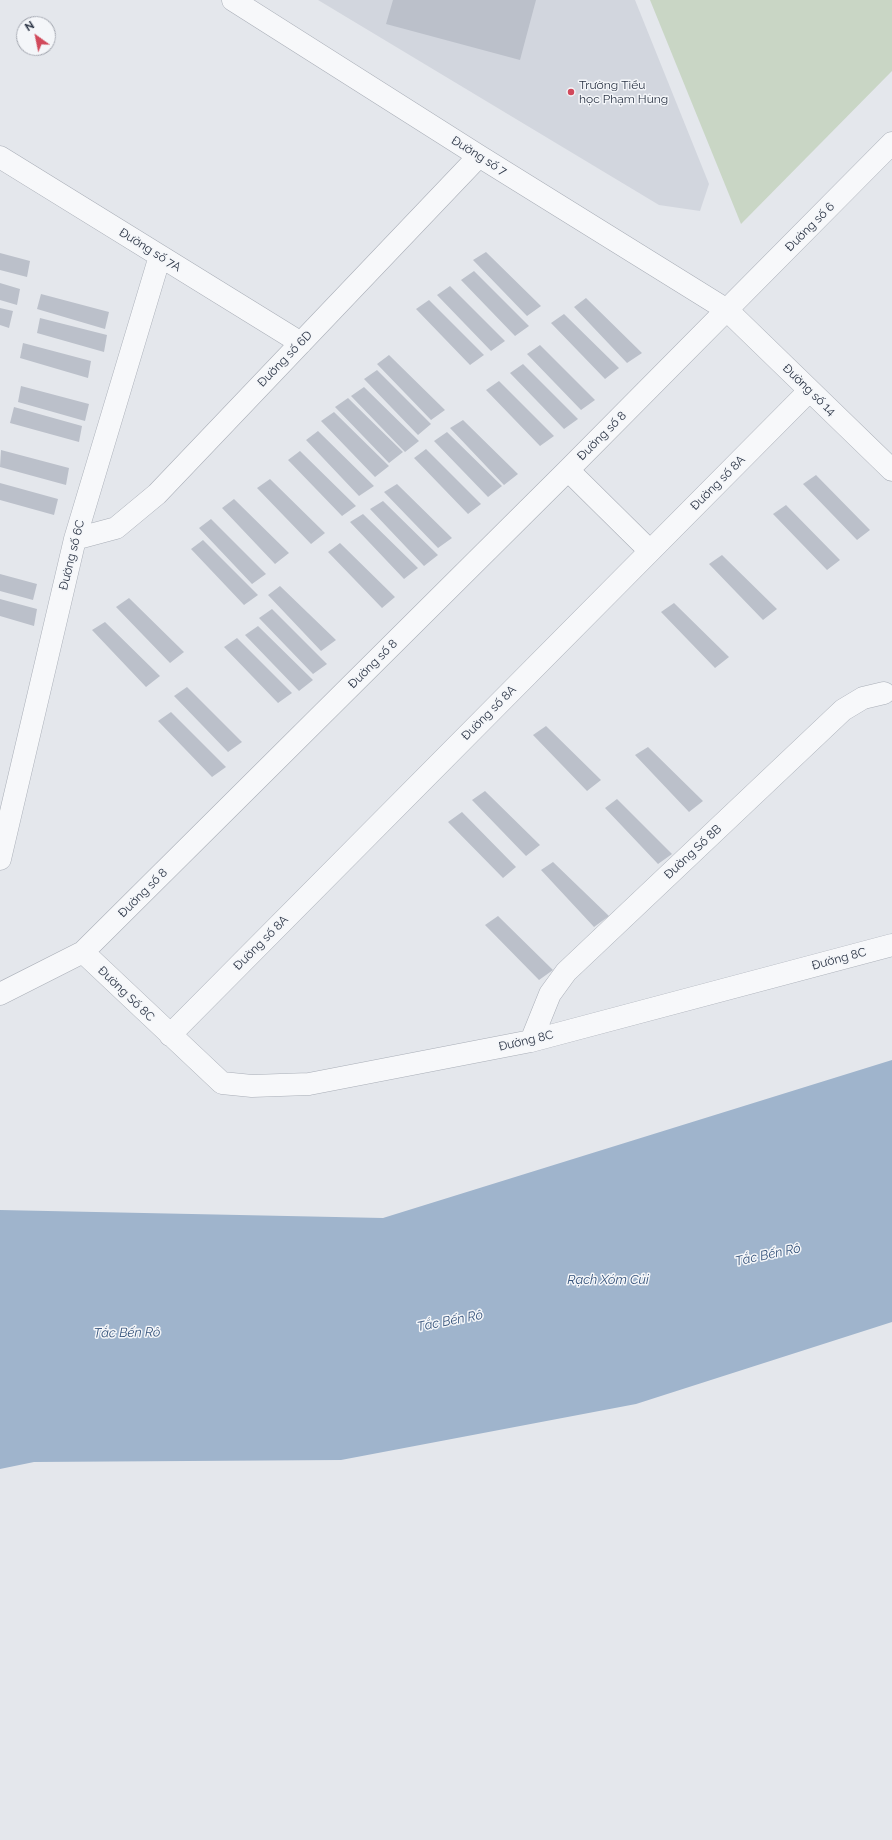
<!DOCTYPE html>
<html>
<head>
<meta charset="utf-8">
<style>
  body { margin:0 }
  #map { position:relative; width:892px; height:1840px; overflow:hidden; background:#e4e7ec; font-family:Raleway,sans-serif }
  canvas { display:block }
  .north { position:absolute; left:16px; top:16px; width:40px; height:40px; box-sizing:border-box; background:#f4f6f9; border:1px solid #a4a8b1; border-radius:50%; rotate:327deg; font-size:11px; font-weight:700; line-height:16px; text-align:center; color:#2b3445 }
  .north::after { content:''; display:block; margin:auto; width:14px; height:18px; background:#d1495b; clip-path:polygon(50% 0,100% 100%,50% 72%,0 100%) }
</style>
</head>
<body>
<div id="map">
<canvas width="892" height="1840"></canvas>
<div class="north">N</div>
</div>
<script>
const ctx = document.querySelector('canvas').getContext('2d');
ctx.lineJoin = 'round';
function fillPath(path, color) { ctx.fillStyle = color; ctx.fill(path, 'evenodd'); }
const shape = rows => new Path2D(rows.map(r => 'M' + r).join(''));
function trace(path, color, width, dash) { ctx.strokeStyle = color; ctx.lineWidth = width; ctx.lineCap = dash ? 'butt' : 'round'; ctx.setLineDash(dash || []); ctx.stroke(path); }
function drawText(font, color, halo, rows, align = 'center') {
  ctx.font = font + ' Raleway,sans-serif'; ctx.lineWidth = 3; ctx.setLineDash([]); ctx.textBaseline = 'middle'; ctx.strokeStyle = halo; ctx.fillStyle = color; for (const [text, x, y, turn = 0] of rows) {
    ctx.save(); ctx.translate(x, y); ctx.rotate((+turn || 0) * Math.PI / 180); ctx.textAlign = isNaN(turn) ? turn : align; if (halo) ctx.strokeText(text, 0, 0); ctx.fillText(text, 0, 0); ctx.restore();
  }
}
const built = shape([
  [318,0,635,0,709,184,700,211,659,205]
]);
const green = shape([
  [650,0,892,0,892,71,741,224]
]);
const water = shape([
  [892,1060,892,1322,636,1404,341,1460,34,1462,0,1469,0,1210,383,1218]
]);
const building = shape([
  [393,0,536,0,520,60,386,24],
  [486,252,541,306,527,316,473,260],
  [0,253,30,261,27,277,0,270],
  [474,271,529,326,515,336,461,280],
  [0,283,20,289,17,305,0,300],
  [450,286,505,341,491,351,437,295],
  [41,294,109,312,105,329,37,309],
  [586,298,642,353,627,363,574,307],
  [429,300,484,355,470,365,416,309],
  [0,308,13,311,9,328,0,325],
  [564,314,619,368,605,379,551,323],
  [40,318,107,335,104,352,37,333],
  [23,343,91,361,88,378,20,358],
  [540,345,595,400,581,410,527,354],
  [389,355,445,410,431,420,377,364],
  [523,364,578,419,564,429,510,373],
  [377,370,431,424,418,435,364,379],
  [499,381,554,436,540,446,486,390],
  [21,386,89,404,85,421,18,402],
  [364,387,419,441,405,452,351,396],
  [348,398,403,452,389,463,335,407],
  [14,407,82,426,79,442,10,423],
  [334,412,389,466,375,477,321,421],
  [463,420,518,474,504,485,450,428],
  [318,431,374,486,359,496,306,440],
  [447,432,502,486,488,497,434,441],
  [426,449,481,504,468,514,414,458],
  [1,450,69,468,66,485,0,467],
  [300,451,356,506,342,516,288,460],
  [816,475,870,530,857,540,803,484],
  [270,479,325,533,311,544,257,488],
  [0,483,58,499,54,515,0,500],
  [397,484,452,538,438,548,384,492],
  [234,499,289,553,275,564,222,508],
  [383,501,438,555,424,566,370,509],
  [786,505,840,560,827,570,773,514],
  [363,514,418,568,404,579,350,522],
  [211,519,266,574,252,584,199,528],
  [203,540,258,595,244,605,191,549],
  [340,543,395,597,382,608,328,552],
  [722,555,777,609,763,620,709,564],
  [0,574,37,584,33,600,0,591],
  [280,586,336,640,321,651,268,595],
  [129,598,184,652,170,663,116,607],
  [0,599,37,609,34,626,0,616],
  [674,603,729,657,715,668,661,612],
  [272,609,327,664,313,674,259,618],
  [105,622,160,676,146,687,92,630],
  [258,626,313,680,299,691,245,635],
  [237,638,292,693,278,703,224,647],
  [187,687,242,742,228,752,174,696],
  [171,712,226,767,212,777,158,721],
  [546,726,601,780,587,791,533,735],
  [648,747,703,801,689,812,635,755],
  [485,791,540,845,526,856,472,800],
  [617,799,672,854,658,864,605,808],
  [462,812,516,867,503,878,448,822],
  [553,862,609,916,594,927,541,870],
  [498,916,553,970,539,980,485,925]
]);
const minor = shape([
  [233,0,479,156,727,310,892,470],
  [0,157,301,343],
  [568,470,650,551],
  [75,539,116,528,157,494,479,156],
  [0,859,75,539,160,256],
  [83,952,222,1083,252,1086,309,1084,531,1041,892,945],
  [0,994,83,952,568,470,892,143],
  [170,1035,809,391],
  [531,1041,550,994,566,972,843,710,863,698,884,693]
]);
const markers = [
  [571,92,4,"#d1495b"]
];
const poiNames = [
  ["Trường Tiểu",579,85],
  ["học Phạm Hùng",579,99]
];
const streetNames = [
  ["Đường số 7",479,156,32],
  ["Đường số 6",810,227,-45],
  ["Đường số 7A",150,250,32],
  ["Đường số 6D",285,359,-46],
  ["Đường số 14",809,390,44],
  ["Đường số 8",602,436,-45],
  ["Đường số 8A",718,483,-45],
  ["Đường số 6C",72,555,-76],
  ["Đường số 8",373,664,-45],
  ["Đường số 8A",489,713,-45],
  ["Đường Số 8B",693,852,-43],
  ["Đường số 8",143,893,-45],
  ["Đường số 8A",261,943,-45],
  ["Đường 8C",839,959,-15],
  ["Đường Số 8C",126,994,44],
  ["Đường 8C",526,1041,-13]
];
const waterNames = [
  ["Tắc Bến Rô",768,1255,-12],
  ["Rạch Xóm Củi",608,1280],
  ["Tắc Bến Rô",450,1321,-11],
  ["Tắc Bến Rô",127,1333,-1]
];
fillPath(built, '#d2d6de');
fillPath(green, '#c9d6c5');
fillPath(water, '#9fb4cc');
fillPath(building, '#bbc0ca');
trace(minor, '#a9aeb7', 23);
trace(minor, '#f7f8fa', 22);
for (const [x, y, r, color] of markers) { const dot = new Path2D(); dot.arc(x, y, r, 0, 2 * Math.PI); ctx.fillStyle = color; ctx.fill(dot); trace(dot, '#f4f6f9', 1.5); }
drawText('12px', '#2b3445', '#f4f6f9', poiNames, 'left');
drawText('12px', '#2b3445', '#f4f6f9', streetNames);
drawText('italic 13px', '#34527a', '#f4f6f9', waterNames);
</script>
</body>
</html>
